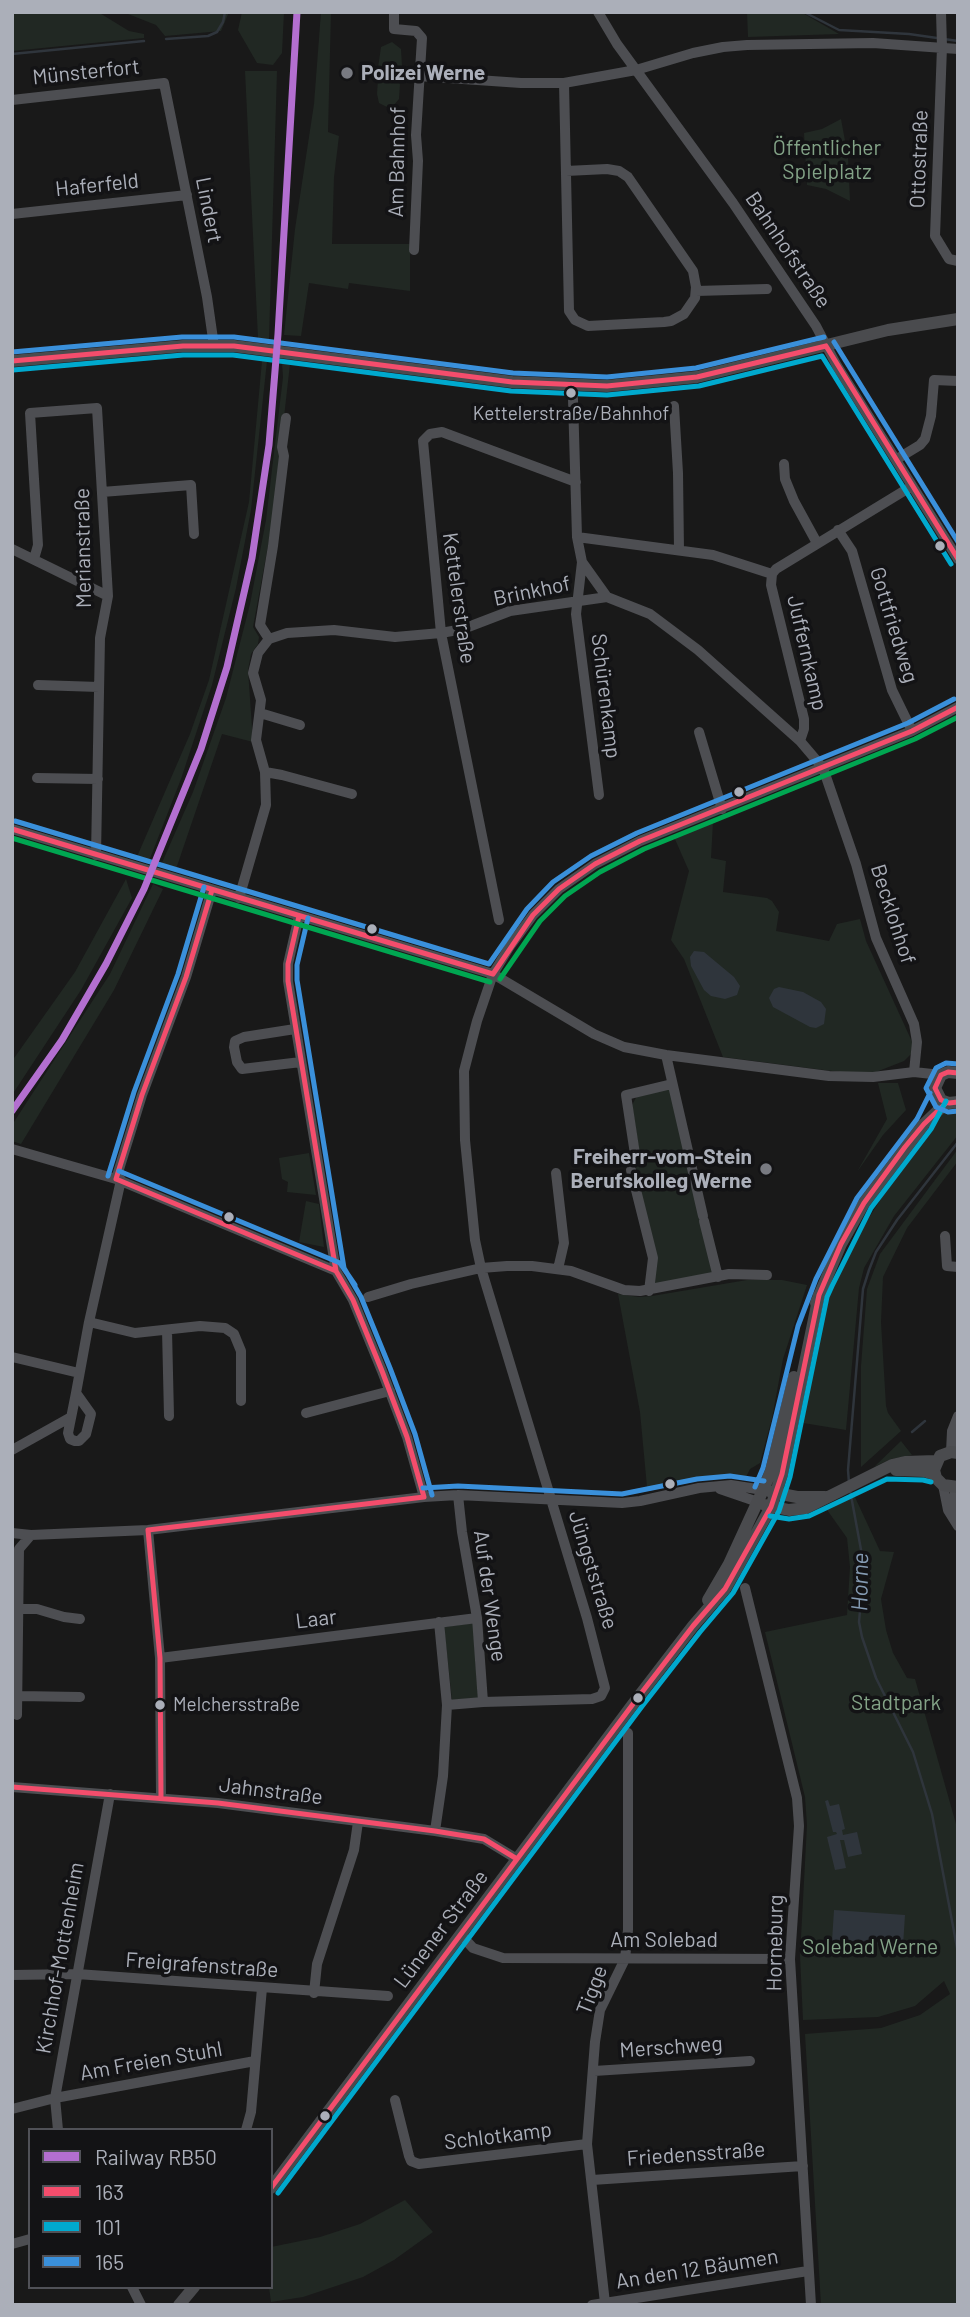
<!DOCTYPE html>
<html>
<head>
<meta charset="utf-8">
<style>
  body { margin:0 }
  #map { position:relative; width:970px; height:2317px; overflow:hidden; background:#191919; font-family:Barlow,sans-serif }
  canvas { display:block }
  .frame { position:absolute; inset:0; border:14px solid #abafb9; pointer-events:none }
  .legend { position:absolute; left:28px; top:2128px; width:245px; height:161px; box-sizing:border-box; background:#131315; border:2px solid #505157; margin:0; padding:9px 12px; list-style:none; font-size:21px; color:#abafb9 }
  .legend li { display:flex; align-items:center; gap:14px; height:35px }
  .legend b { width:35px; border:2px solid #505157 }
</style>
</head>
<body>
<div id="map">
<canvas width="970" height="2317"></canvas>
<div class="frame"></div>
<ul class="legend">
<li><b style="height:9px;background:#b36fd0"></b>Railway RB50</li>
<li><b style="height:9px;background:#f44d6c"></b>163</li>
<li><b style="height:9px;background:#00a9ce"></b>101</li>
<li><b style="height:9px;background:#3a90db"></b>165</li>
</ul>
</div>
<script>
const ctx = document.querySelector('canvas').getContext('2d');
ctx.lineJoin = 'round';
function fillPath(path, color) { ctx.fillStyle = color; ctx.fill(path, 'evenodd'); }
const shape = rows => new Path2D(rows.map(r => 'M' + r).join(''));
function trace(path, color, width, dash) { ctx.strokeStyle = color; ctx.lineWidth = width; ctx.lineCap = dash ? 'butt' : 'round'; ctx.setLineDash(dash || []); ctx.stroke(path); }
function drawText(font, color, halo, rows, align = 'center') {
  ctx.font = font + ' Barlow,sans-serif'; ctx.lineWidth = 7; ctx.setLineDash([]); ctx.textBaseline = 'middle'; ctx.strokeStyle = halo; ctx.fillStyle = color; for (const [text, x, y, turn = 0] of rows) {
    ctx.save(); ctx.translate(x, y); ctx.rotate((+turn || 0) * Math.PI / 180); ctx.textAlign = isNaN(turn) ? turn : align; if (halo) ctx.strokeText(text, 0, 0); ctx.fillText(text, 0, 0); ctx.restore();
  }
}
const green = shape([
  [12,12,98,12,129,31,144,34,144,38,12,51],
  [123,12,229,12,221,31,165,36,156,25],
  [242,12,284,12,282,53,273,65,257,63,238,30],
  [321,12,331,12,328,132,339,136,334,177,332,244,410,244,410,291,349,283,348,289,309,283,301,336,284,335,295,229,314,104],
  [747,12,801,12,839,34,748,37],
  [392,42,401,49,402,66,398,69,386,65,385,68,378,68,381,47],
  [245,71,277,71,269,339,258,338],
  [378,79,385,80,385,83,397,81,400,84,399,99,394,105,387,107,379,103,377,94],
  [841,119,848,157,850,201,826,189,807,185,804,133,822,129],
  [262,361,267,361,251,510,236,588,212,685,181,779,149,861,136,859,190,734,209,680,249,502],
  [282,363,290,364,272,524,253,627,259,637,258,644,251,654,248,670,253,742,222,734,176,869,161,865,193,792,226,698,250,604,266,520,283,377],
  [713,822,711,858,726,861,723,892,767,898,772,901,779,912,776,931,829,941,837,924,860,919,866,941,914,1046,911,1054,904,1061,876,1072,855,1074,723,1057,684,959,671,940,689,871,674,837],
  [126,879,132,898,81,990,12,1095,12,1061,75,972],
  [153,884,163,889,114,990,21,1144,12,1141,12,1125,110,974],
  [878,1083,898,1083,906,1110,883,1135,857,1172,887,1119],
  [672,1084,718,1277,653,1287,655,1259,635,1164,641,1162,632,1105,637,1096],
  [958,1106,958,1135,894,1216,864,1268,859,1288,846,1430,797,1422,822,1318,842,1261,909,1154,939,1114],
  [958,1149,958,1161,907,1228,883,1277,881,1322,886,1406,888,1413,901,1431,861,1467,861,1366,867,1289,880,1254],
  [309,1153,316,1195,287,1192,288,1182,282,1179,279,1158],
  [306,1201,319,1204,324,1247,299,1242],
  [747,1280,782,1280,807,1285,783,1359,772,1418,760,1463,750,1469,746,1477,711,1477,647,1487,640,1412,618,1294,639,1297,652,1296],
  [901,1441,912,1455,891,1459,874,1467],
  [854,1495,880,1551,894,1552,881,1599,886,1630,893,1653,907,1678,915,1679,958,1831,958,2305,821,2305,805,2034,881,2028,920,2015,950,1994,944,1981,915,2006,878,2017,803,2020,800,1956,807,1825,805,1797,765,1632,847,1615,850,1567,847,1538,825,1507],
  [473,1623,478,1698,452,1700,444,1627],
  [405,2200,433,2232,394,2260,363,2277,303,2297,271,2302,269,2287,271,2287,271,2247,320,2237,360,2224]
]);
const water = shape([
  [694,951,704,952,734,977,740,986,737,995,725,999,711,996,704,990,691,966,690,957],
  [779,987,803,992,821,1002,826,1009,824,1024,816,1028,810,1027,773,1007,769,998,774,989],
  [828,1800,830,1806,839,1804,845,1829,842,1830,843,1835,857,1832,862,1854,848,1857,844,1840,840,1840,846,1868,835,1870,827,1837,837,1834,836,1832,833,1832,825,1801],
  [834,1910,905,1915,903,1946,832,1941]
]);
const stream = shape([
  [804,12,839,30,909,34,958,41],
  [166,39,208,36,217,32,223,22,225,12],
  [12,54,144,41],
  [912,1432,925,1421],
  [849,1483,848,1470,863,1289,869,1270,876,1252,897,1220,958,1142],
  [850,1490,864,1566,859,1622,862,1637,876,1678,913,1752,932,1814,958,1953]
]);
const minor = shape([
  [394,12,394,29,416,31,422,38,416,135,418,161,414,250],
  [598,12,617,44,733,203,816,326,837,366,958,559],
  [941,12,942,47,935,236,949,259,958,261],
  [419,76,521,83,564,83,636,70,693,53,723,47,747,45,873,43,958,49],
  [564,83,569,311,575,320,588,326,664,322,671,321,684,314,695,298,696,287,693,271,628,177,619,171,607,169,566,171],
  [12,100,164,83,207,297,214,346],
  [12,214,187,195],
  [696,291,767,289],
  [573,399,577,537,582,562,576,614,599,795],
  [674,406,678,473,679,550],
  [897,459,920,445,925,439,931,416,934,380,958,381],
  [784,464,785,479,794,501,817,543],
  [102,492,191,485,194,534],
  [838,530,852,551,892,690,912,731],
  [577,537,713,555,772,574],
  [12,549,108,596],
  [34,559,38,545,30,413,97,408,108,596,100,638,96,855],
  [582,562,607,597],
  [772,574,771,585,804,719,804,729,800,741],
  [772,574,776,569,912,486],
  [269,639,260,625,273,546,284,456,282,447,286,418],
  [38,685,99,687],
  [260,713,300,725],
  [699,732,722,809],
  [265,772,282,775,352,794],
  [37,778,98,779],
  [12,829,493,974,594,1034,624,1047,666,1055,829,1076,873,1077,914,1072,941,1075],
  [239,898,266,805,265,772,256,740,261,700,253,673,258,653,269,639,287,633,334,630,395,637,441,633,463,629,510,611,607,597,650,614,698,650,800,741,823,768,856,864,876,938,914,1024,917,1042,914,1072],
  [299,916,288,964,288,981,336,1271,353,1300,382,1371,407,1437,424,1497],
  [499,920,441,633,423,441,430,434,442,432,576,482],
  [295,1029,244,1037,235,1041,234,1047,237,1062,242,1069,301,1062],
  [666,1055,703,1216],
  [12,1149,116,1179,336,1271],
  [635,1154,626,1095,672,1084],
  [631,1170,653,1258,649,1291],
  [556,1173,564,1243,558,1269],
  [116,1179,142,1095,186,977,212,890],
  [704,1221,718,1277],
  [945,1236,947,1266,958,1267],
  [368,1297,411,1284,481,1268,507,1266,532,1266,571,1271,624,1290,640,1291,729,1274,767,1275],
  [89,1322,135,1333,200,1326,225,1328,234,1334,241,1351,241,1401],
  [167,1330,169,1416],
  [12,1357,79,1373],
  [76,1393,68,1433,70,1439,75,1441,79,1441,86,1434,91,1414,76,1393,89,1322,121,1180],
  [306,1413,390,1391],
  [12,1450,71,1417],
  [951,1452,952,1431,958,1416],
  [943,1485,948,1510,958,1526],
  [955,1487,955,1521],
  [720,1489,758,1502],
  [148,1530,160,1658,161,1797],
  [12,1533,31,1535,148,1530,424,1497,458,1495,622,1503,640,1501,699,1488,731,1485,763,1490],
  [745,1588,797,1798,799,1826,790,1959,811,2305],
  [19,1609,37,1609,64,1617,80,1619],
  [439,1622,447,1705,483,1702,477,1618,462,1532,458,1495],
  [160,1658,477,1618],
  [19,1696,80,1697],
  [483,1702,592,1699,601,1696,605,1688,587,1618,481,1268,475,1240,465,1140,464,1071,477,1021,493,974,510,946,533,915,559,889,595,864,640,841,912,731,958,707],
  [17,1715,19,1549,31,1535],
  [12,1787,218,1803,435,1831,484,1839,517,1859],
  [435,1831,443,1776,447,1705],
  [461,1935,473,1948,503,1958,790,1959],
  [12,1975,77,1974,388,1996],
  [314,1993,317,1964,354,1850,358,1822],
  [594,2071,750,2061],
  [395,2100,409,2156,411,2161,419,2164,587,2144],
  [12,2109,55,2098,255,2061],
  [58,2130,55,2098,110,1794],
  [246,2130,251,2112,262,1988],
  [592,2180,803,2166],
  [12,2244,30,2239],
  [132,2287,141,2305],
  [605,2303,587,2144,595,2042,600,2010,625,1959,628,1930,628,1733],
  [592,2305,808,2271]
]);
const major = shape([
  [12,361,183,346,234,346,512,382,607,386,697,377,888,330,958,319],
  [958,1073,948,1072,941,1075,935,1088,941,1100,949,1103,958,1102],
  [816,1303,841,1244,864,1203,924,1124,946,1103],
  [958,1453,951,1452,940,1456,934,1470,936,1478,943,1485,958,1487],
  [896,1470,924,1471,934,1474],
  [771,1492,797,1497,825,1497],
  [765,1505,789,1510,806,1508,892,1465,905,1462,936,1461],
  [708,1600,729,1564,763,1490,771,1471,794,1377],
  [271,2188,636,1700,693,1626,725,1589,736,1570,771,1507,782,1474,819,1295],
  [179,2305,194,2287]
]);
const bus1 = shape([
  [826,346,958,559],
  [12,361,183,346,234,346,512,382,607,386,697,377,826,346],
  [12,829,493,974],
  [299,916,288,964,288,981,336,1271,353,1300,382,1371,407,1437,424,1497],
  [493,974,533,915,559,889,595,864,640,841,912,731,958,707],
  [958,1073,948,1072,941,1075,935,1088,941,1100,949,1103,958,1102],
  [116,1179,142,1095,186,977,212,890],
  [116,1179,336,1271],
  [148,1530,424,1497],
  [148,1530,160,1658,161,1797],
  [12,1787,218,1803,435,1831,484,1839,517,1859],
  [271,2188,636,1700,693,1626,725,1589,771,1507,782,1474,819,1295,841,1244,864,1203,905,1147,924,1124,946,1103]
]);
const bus2 = shape([
  [13,370,183,355,233,355,511,391,607,395,699,386,822,356,951,564],
  [770,1516,789,1519,809,1516,887,1479,923,1480,931,1482],
  [278,2193,643,1705,700,1632,733,1593,779,1511,790,1477,827,1297,832,1286,871,1208,931,1129,946,1101]
]);
const bus3 = shape([
  [834,342,958,542],
  [12,352,182,337,234,337,513,373,607,377,696,368,824,337],
  [15,821,489,964,527,909,553,882,591,856,637,833,908,723,954,699],
  [308,918,297,965,297,980,344,1268,361,1297,390,1368,415,1434,432,1495],
  [958,1064,946,1063,936,1068,926,1088,936,1107,948,1112,958,1111],
  [119,1171,340,1263,355,1285],
  [108,1176,134,1092,178,974,204,887],
  [755,1487,763,1468,798,1326,816,1279,857,1198,917,1119,930,1093],
  [423,1488,458,1486,622,1494,697,1479,730,1476,764,1481]
]);
const bus4 = shape([
  [12,838,490,982],
  [500,979,540,921,565,896,600,872,644,849,915,739,958,717]
]);
const rail1 = shape([
  [12,1111,62,1040,106,964,144,889,201,749,227,667,252,558,269,445,278,334,297,12]
]);
const markers = [
  [347,73,7,"#787a81"],
  [571,393,6,"#abafb9"],
  [940,546,6,"#abafb9"],
  [739,792,6,"#abafb9"],
  [372,929,6,"#abafb9"],
  [766,1169,7,"#787a81"],
  [229,1217,6,"#abafb9"],
  [670,1484,6,"#abafb9"],
  [638,1698,6,"#abafb9"],
  [160,1705,6,"#abafb9"],
  [325,2116,6,"#abafb9"]
];
const busNames = [
  ["Kettelerstraße/Bahnhof",571,414],
  ["Melchersstraße",173,1705,"left"]
];
const streetNames = [
  ["Münsterfort",86,72,-6],
  ["Ottostraße",919,159,-88],
  ["Am Bahnhof",397,162,-89],
  ["Haferfeld",97,185,-6],
  ["Lindert",209,210,79],
  ["Bahnhofstraße",788,250,56],
  ["Merianstraße",83,548,-91],
  ["Brinkhof",532,591,-12],
  ["Kettelerstraße",459,598,82],
  ["Gottfriedweg",894,625,73],
  ["Juffernkamp",807,653,77],
  ["Schürenkamp",606,696,83],
  ["Becklohhof",893,914,72],
  ["Jüngststraße",593,1570,73],
  ["Auf der Wenge",490,1596,82],
  ["Laar",316,1619,-7],
  ["Jahnstraße",271,1791,7],
  ["Lünener Straße",441,1929,-53],
  ["Am Solebad",664,1940],
  ["Horneburg",775,1943,-89],
  ["Kirchhof-Mottenheim",60,1958,-80],
  ["Freigrafenstraße",202,1965,4],
  ["Tigge",592,1990,-69],
  ["Merschweg",671,2047,-4],
  ["Am Freien Stuhl",151,2061,-10],
  ["Schlotkamp",498,2136,-7],
  ["Friedensstraße",696,2154,-4],
  ["An den 12 Bäumen",697,2269,-9]
];
const poiNames = [
  ["Polizei Werne",361,73],
  ["Freiherr-vom-Stein",752,1157,"right"],
  ["Berufskolleg Werne",752,1181,"right"]
];
const parkNames = [
  ["Öffentlicher",827,148],
  ["Spielplatz",827,172],
  ["Stadtpark",896,1703],
  ["Solebad Werne",870,1947]
];
const waterNames = [
  ["Horne",860,1582,-89]
];
fillPath(green, '#212823');
fillPath(water, '#2f353c');
trace(stream, '#2f353c', 2.5);
trace(minor, '#4d4e52', 10);
trace(major, '#4a4b4e', 12);
trace(bus1, '#f44d6c', 5);
trace(bus2, '#00a9ce', 5);
trace(bus3, '#3a90db', 5);
trace(bus4, '#00a651', 5);
trace(rail1, '#b36fd0', 7);
for (const [x, y, r, color] of markers) { const dot = new Path2D(); dot.arc(x, y, r, 0, 2 * Math.PI); ctx.fillStyle = color; ctx.fill(dot); trace(dot, '#131315', 2.5); }
drawText('19px', '#abafb9', '#131315', busNames);
drawText('21px', '#abafb9', '#131315', streetNames);
drawText('bold 21px', '#abafb9', '#131315', poiNames, 'left');
drawText('21px', '#83a387', '#131315', parkNames);
drawText('italic 23px', '#849ab2', '#131315', waterNames);
</script>
</body>
</html>
